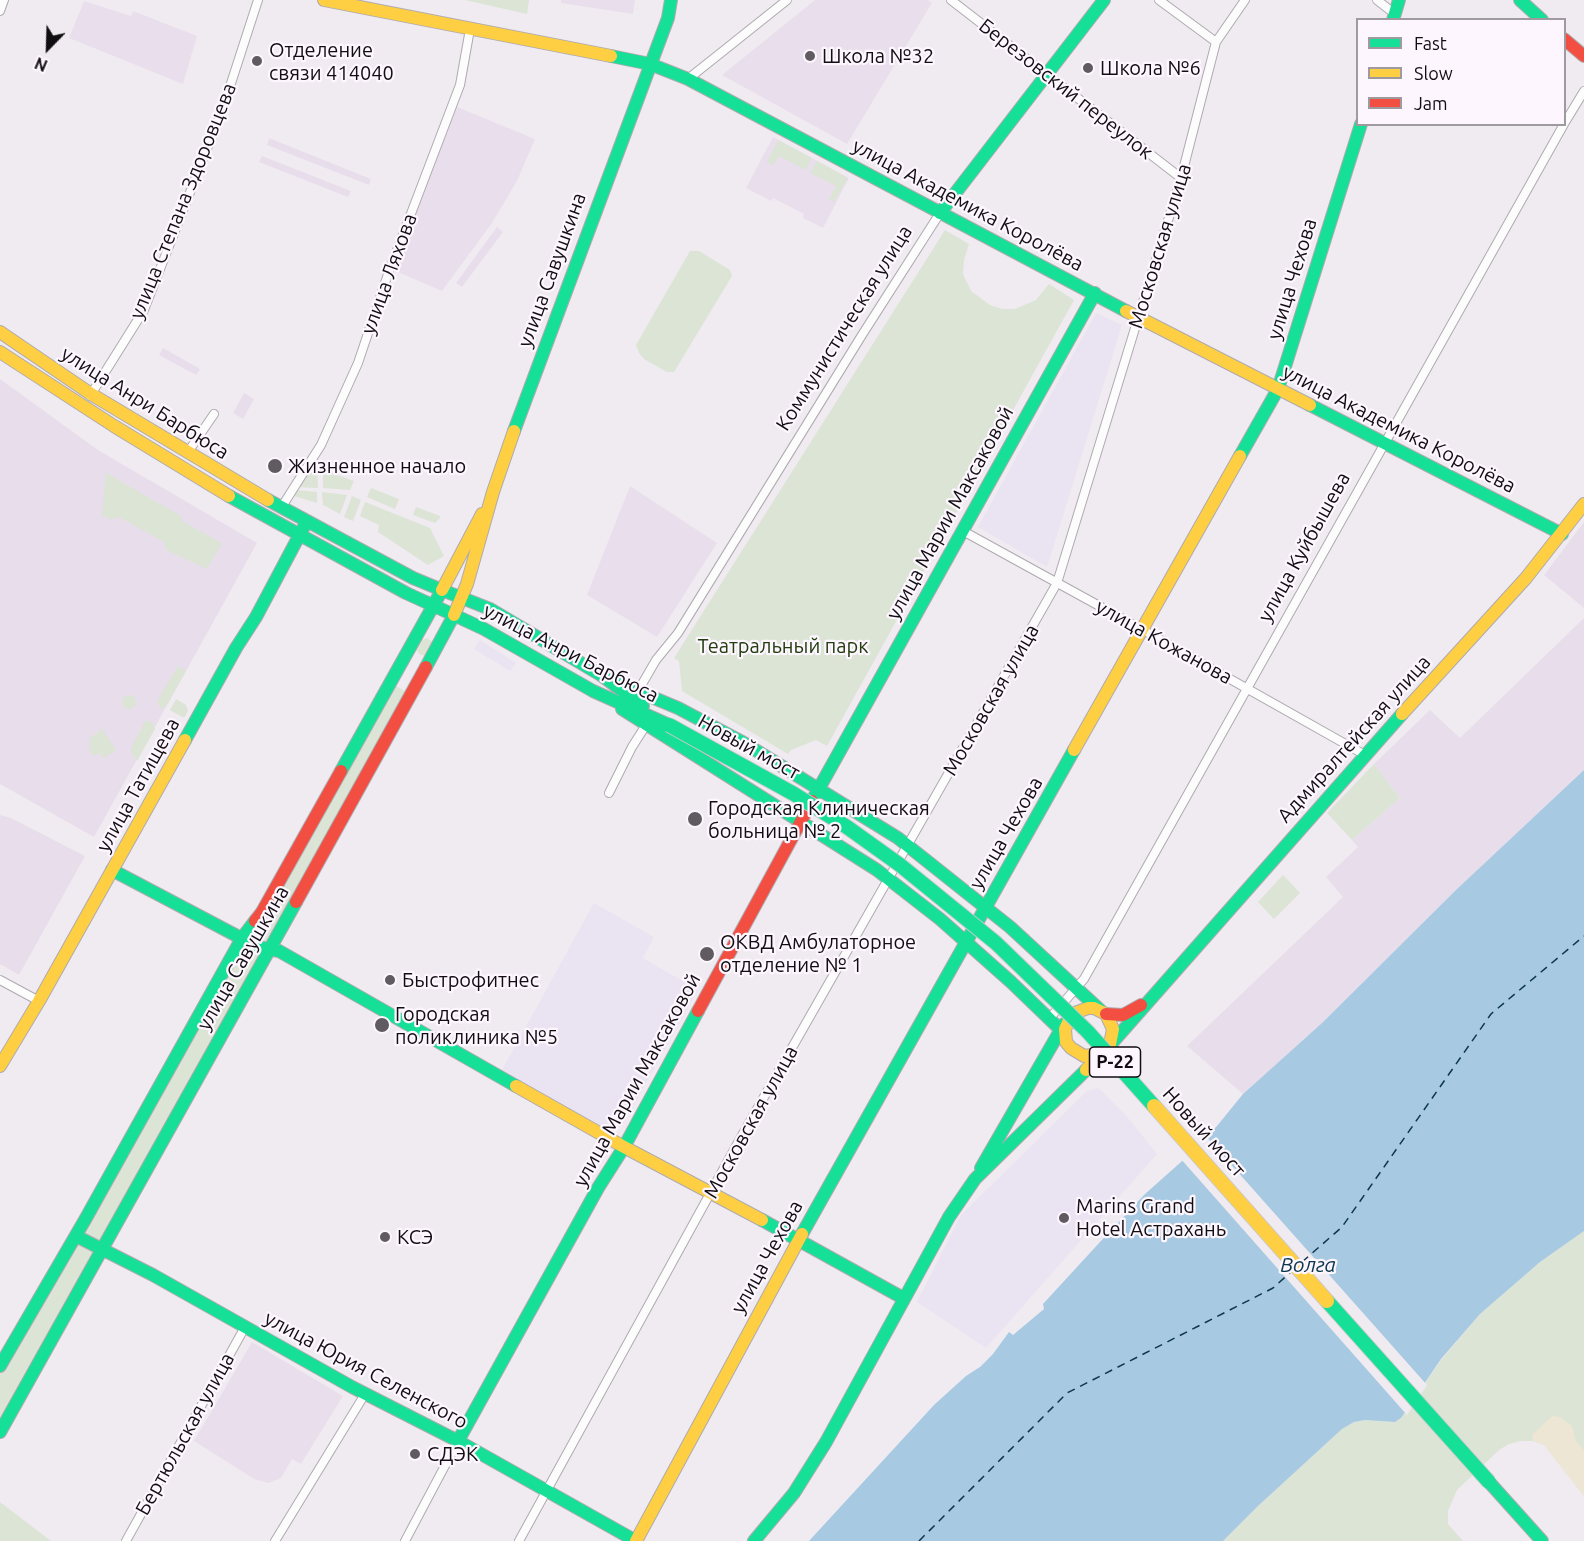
<!DOCTYPE html>
<html>
<head>
<meta charset="utf-8">
<style>
  body { margin:0 }
  #map { position:relative; width:1584px; height:1541px; overflow:hidden; background:#f0ebf1; font-family:Ubuntu,sans-serif }
  canvas { display:block }
  .legend { position:absolute; left:1356px; top:18px; width:210px; height:108px; box-sizing:border-box; background:#fdf6fe; border:2px solid #9f99a0; margin:0; padding:8px 10px; list-style:none; font-size:18px; color:#110e12 }
  .legend li { display:flex; align-items:center; gap:12px; height:30px }
  .legend b { width:30px; border:2px solid #9f99a0 }
  .north { position:absolute; left:18px; top:18px; width:60px; height:60px; -webkit-text-stroke:4px #fdf6fe; paint-order:stroke; rotate:203deg; font-size:16px; font-weight:700; line-height:24px; text-align:center; color:#110e12 }
  .north::after { content:''; display:block; margin:auto; width:21px; height:27px; background:#110e12; clip-path:polygon(50% 0,100% 100%,50% 72%,0 100%) }
</style>
</head>
<body>
<div id="map">
<canvas width="1584" height="1541"></canvas>
<ul class="legend">
<li><b style="height:8px;background:#16e098"></b>Fast</li>
<li><b style="height:8px;background:#ffcf43"></b>Slow</li>
<li><b style="height:8px;background:#f24e42"></b>Jam</li>
</ul>
<div class="north">N</div>
</div>
<script>
const ctx = document.querySelector('canvas').getContext('2d');
ctx.lineJoin = 'round';
function fillPath(path, color) { ctx.fillStyle = color; ctx.fill(path, 'evenodd'); }
const shape = rows => new Path2D(rows.map(r => 'M' + r).join(''));
function trace(path, color, width, dash) { ctx.strokeStyle = color; ctx.lineWidth = width; ctx.lineCap = dash ? 'butt' : 'round'; ctx.setLineDash(dash || []); ctx.stroke(path); }
function drawText(font, color, halo, rows, align = 'center') {
  ctx.font = font + ' Ubuntu,sans-serif'; ctx.lineWidth = 4.5; ctx.setLineDash([]); ctx.textBaseline = 'middle'; ctx.strokeStyle = halo; ctx.fillStyle = color; for (const [text, x, y, turn = 0] of rows) {
    ctx.save(); ctx.translate(x, y); ctx.rotate((+turn || 0) * Math.PI / 180); ctx.textAlign = isNaN(turn) ? turn : align; if (halo) ctx.strokeText(text, 0, 0); ctx.fillText(text, 0, 0); ctx.restore();
  }
}
const commercial = shape([
  [1096,313,1122,325,1047,567,978,527],
  [480,640,516,663,510,671,474,649],
  [594,903,654,937,643,958,698,990,622,1126,609,1132,502,1070],
  [1099,1088,1128,1118,1157,1154,986,1348,917,1302,961,1215,1087,1091]
]);
const built = shape([
  [269,138,371,179,369,185,267,145],
  [262,156,351,191,348,197,259,162],
  [497,227,503,232,462,287,456,283],
  [163,348,200,369,196,375,159,355],
  [0,379,98,450,257,543,94,837,0,784],
  [244,393,254,399,243,419,233,413],
  [1584,522,1584,608,1544,575],
  [1584,618,1584,770,1457,889,1322,1023,1243,1094,1187,1046,1343,897,1326,877,1358,847,1352,840,1400,798,1374,764,1430,710,1460,738],
  [0,815,11,818,85,856,19,975,0,964]
]);
const education = shape([
  [561,0,635,0,633,14,561,3],
  [815,0,928,0,932,3,847,144,722,75],
  [84,1,131,16,133,11,197,36,183,84,69,38],
  [457,107,535,139,517,181,492,223,442,291,393,270],
  [773,137,849,178,823,228,803,218,804,214,773,198,771,201,746,188],
  [630,486,717,543,657,637,587,595],
  [252,1342,343,1396,301,1464,292,1459,281,1478,269,1483,254,1479,194,1441]
]);
const green = shape([
  [465,0,529,0,527,14],
  [778,140,812,158,806,170,779,156,773,165,767,162],
  [817,161,848,178,834,202,829,199,836,186,810,173],
  [945,230,969,244,964,260,963,274,971,291,990,305,1002,309,1015,309,1036,300,1049,284,1074,300,827,746,816,740,791,750,788,754,682,691,679,661,674,658],
  [690,251,699,251,730,270,732,276,674,372,667,372,644,359,639,353,636,345],
  [309,468,317,469,318,488,296,487],
  [323,470,354,481,350,490,323,488],
  [106,473,181,516,182,521,222,543,207,569,166,550,164,542,119,517,111,520,102,515],
  [371,488,399,499,395,509,367,497],
  [296,490,317,492,317,503,294,496],
  [322,492,347,495,340,514,323,505],
  [352,496,361,500,353,521,344,517],
  [365,502,430,528,444,556,428,565,378,532,379,525,360,516],
  [416,507,440,516,440,518,435,523,413,515],
  [427,638,433,642,425,656,419,654,417,650,422,640],
  [178,666,186,671,166,707,160,708,157,701],
  [389,682,412,695,0,1432,0,1366],
  '122 702a7 7 0 1 1 14 0a7 7 0 1 1-14 0Z',
  [176,699,186,705,188,711,184,718,170,710],
  [146,720,153,723,155,729,137,761,130,750],
  [102,729,116,750,104,758,101,754,93,755,89,749,90,738],
  [1374,764,1400,798,1352,840,1327,813],
  [1283,875,1300,893,1274,919,1258,902],
  [1584,1231,1584,1496,1544,1445,1533,1441,1521,1441,1509,1444,1499,1450,1457,1490,1448,1511,1448,1524,1463,1541,1223,1541,1258,1506,1342,1429,1354,1422,1365,1420,1395,1422,1401,1418,1441,1360,1480,1314,1540,1262],
  [0,1502,51,1541,0,1541]
]);
const sand = shape([
  [1552,1416,1560,1417,1572,1426,1576,1441,1584,1450,1584,1496,1544,1445,1533,1441,1532,1435]
]);
const water = shape([
  [1584,770,1584,1231,1540,1262,1480,1314,1441,1359,1401,1418,1395,1422,1365,1420,1354,1422,1342,1429,1258,1506,1223,1541,809,1541,934,1405,966,1376,980,1367,993,1354,1009,1332,1013,1335,1044,1309,1043,1304,1100,1242,1145,1194,1181,1162,1217,1126,1243,1094,1322,1023,1457,889]
]);
const pier = shape([
  [1204,1134,1427,1385,1407,1415,1180,1158]
]);
const ferry = shape([
  [1302,1262,1342,1227,1491,1014,1584,936],
  [919,1541,1067,1393,1273,1288,1292,1271]
]);
const street = shape([
  [951,0,1181,178],
  [1159,0,1216,42],
  [1377,0,1395,14],
  [0,11,4,0],
  [688,79,787,0],
  [1564,124,1584,91],
  [90,396,144,310,223,108,258,0],
  [188,452,214,414],
  [281,508,321,445,358,363,388,274,460,85,470,29],
  [963,531,1143,630,1365,755],
  [638,691,656,660,678,633,862,335,940,213],
  [609,793,632,747,646,725],
  [0,980,39,1001],
  [1049,1019,1084,979,1564,124],
  [126,1541,245,1327],
  [275,1541,365,1394],
  [405,1541,458,1441],
  [519,1541,740,1139,1057,583,1181,178,1216,42,1245,0]
]);
const fast = shape([
  [1520,0,1542,20],
  [1393,20,1399,0],
  [611,56,650,64,688,79,1126,311],
  [940,213,1104,0],
  [1310,405,1562,534],
  [514,431,668,18,671,0],
  [1240,456,1278,389,1361,124],
  [229,496,406,593,454,615],
  [268,500,413,578,442,590],
  [426,667,454,615,484,629,593,691,669,725],
  [618,683,678,708,744,743,898,838,1010,927,1100,1010],
  [622,709,877,870,940,919,1011,982,1065,1034],
  [185,740,236,648,256,617,307,521],
  [341,771,442,590,490,609,601,675,643,706],
  [812,801,1095,293],
  [112,870,258,947,279,951,516,1086],
  [1111,1044,1402,714],
  [981,1168,1064,1024],
  [762,1220,903,1298],
  [802,1234,1074,750],
  [76,1236,153,1275,352,1387,458,1441,636,1541],
  [0,1366,86,1218,242,938,255,921],
  [0,1432,296,902],
  [458,1441,598,1188,624,1147,698,1011],
  [1489,1482,1542,1541],
  [754,1541,794,1493,826,1442,949,1217,975,1179,1086,1070]
]);
const slow = shape([
  [324,0,611,56],
  [1126,311,1310,405],
  [0,332,91,394,268,500],
  [0,352,114,426,229,496],
  [442,590,482,514],
  [454,615,467,584,493,492,514,431],
  [1402,714,1526,578,1584,504],
  [1074,750,1240,456],
  [0,1066,39,1001,185,740],
  [1086,1070,1105,1050,1110,1044,1113,1029,1106,1014,1094,1008,1088,1008,1072,1014,1065,1029,1066,1042,1071,1048,1084,1056,1099,1054,1105,1050],
  [516,1086,624,1147,762,1220],
  [636,1541,802,1234]
]);
const jam = shape([
  [1564,39,1584,56],
  [296,902,426,667],
  [255,921,262,912,341,771],
  [698,1011,812,801],
  [1106,1014,1123,1015,1141,1005]
]);
const fastBridge = shape([
  [669,725,794,794,847,827,900,865,996,943,1088,1032,1154,1106],
  [1327,1301,1489,1482]
]);
const slowBridge = shape([
  [1154,1106,1327,1301]
]);
const markers = [
  [810,56,6,"#5f5b60"],
  [257,61,6,"#5f5b60"],
  [1088,68,6,"#5f5b60"],
  [275,466,8,"#5f5b60"],
  [695,819,8,"#5f5b60"],
  [707,954,8,"#5f5b60"],
  [390,980,6,"#5f5b60"],
  [382,1025,8,"#5f5b60"],
  [1064,1218,6,"#5f5b60"],
  [385,1237,6,"#5f5b60"],
  [415,1454,6,"#5f5b60"]
];
const shields = [
  [1115,1062,51]
];
const shieldNames = [
  ["Р-22",1115,1062]
];
const poiNames = [
  ["Отделение",269,50],
  ["связи 414040",269,73],
  ["Школа №32",822,56],
  ["Школа №6",1100,68],
  ["Жизненное начало",288,466],
  ["Городская Клиническая",708,808],
  ["больница № 2",708,831],
  ["ОКВД Амбулаторное",720,942],
  ["отделение № 1",720,965],
  ["Быстрофитнес",402,980],
  ["Городская",395,1014],
  ["поликлиника №5",395,1037],
  ["Marins Grand",1076,1206],
  ["Hotel Астрахань",1076,1229],
  ["КСЭ",397,1237],
  ["СДЭК",427,1454]
];
const streetNames = [
  ["Березовский переулок",1066,89,38],
  ["улица Степана Здоровцева",183,201,-68],
  ["улица Академика Королёва",968,205,28],
  ["Московская улица",1160,246,-73],
  ["улица Савушкина",552,270,-70],
  ["улица Ляхова",389,274,-70],
  ["улица Чехова",1292,279,-73],
  ["Коммунистическая улица",844,328,-58],
  ["улица Анри Барбюса",145,403,32],
  ["улица Академика Королёва",1399,429,27],
  ["улица Марии Максаковой",950,513,-61],
  ["улица Куйбышева",1304,547,-61],
  ["улица Кожанова",1164,642,29],
  ["улица Анри Барбюса",571,653,27],
  ["Московская улица",991,700,-60],
  ["Адмиралтейская улица",1354,739,-48],
  ["Новый мост",749,747,29],
  ["улица Татищева",138,785,-61],
  ["улица Чехова",1006,833,-60],
  ["улица Савушкина",243,958,-60],
  ["улица Марии Максаковой",637,1080,-61],
  ["Московская улица",751,1122,-61],
  ["Новый мост",1204,1132,48],
  ["улица Чехова",767,1257,-61],
  ["улица Юрия Селенского",366,1370,28],
  ["Бертюльская улица",185,1434,-61]
];
const parkNames = [
  ["Театральный парк",783,646]
];
const waterNames = [
  ["Волга",1308,1265]
];
fillPath(commercial, '#eae3f2');
fillPath(built, '#e8deeb');
fillPath(education, '#e9dfec');
fillPath(green, '#dbe4d5');
fillPath(sand, '#eee6d4');
fillPath(water, '#a7c9e2');
fillPath(pier, '#f0ebf1');
trace(ferry, '#0c374e', 1.5, [8, 6]);
trace(street, '#aeaaaf', 10);
trace(fast, '#aeaaaf', 14);
trace(slow, '#aeaaaf', 14);
trace(jam, '#aeaaaf', 14);
trace(street, '#fdfcfd', 8);
trace(fast, '#16e098', 12);
trace(slow, '#ffcf43', 12);
trace(jam, '#f24e42', 12);
trace(fastBridge, '#cac8cb', 16, []);
trace(slowBridge, '#cac8cb', 16, []);
trace(fastBridge, '#16e098', 14);
trace(slowBridge, '#ffcf43', 14);
for (const [x, y, r, color] of markers) { const dot = new Path2D(); dot.arc(x, y, r, 0, 2 * Math.PI); ctx.fillStyle = color; ctx.fill(dot); trace(dot, '#fdf6fe', 2); }
for (const [x, y, w] of shields) { const box = new Path2D(); box.roundRect(x - w / 2, y - 15, w, 30, 4.5); ctx.fillStyle = '#fdf6fe'; ctx.fill(box); trace(box, '#110e12', 1.5); }
drawText('bold 18px', '#110e12', null, shieldNames);
drawText('20px', '#110e12', '#fdf6fe', poiNames, 'left');
drawText('20px', '#110e12', '#fdf6fe', streetNames);
drawText('20px', '#213d0d', '#fdf6fe', parkNames);
drawText('italic 21px', '#0c374e', '#fdf6fe', waterNames);
</script>
</body>
</html>
